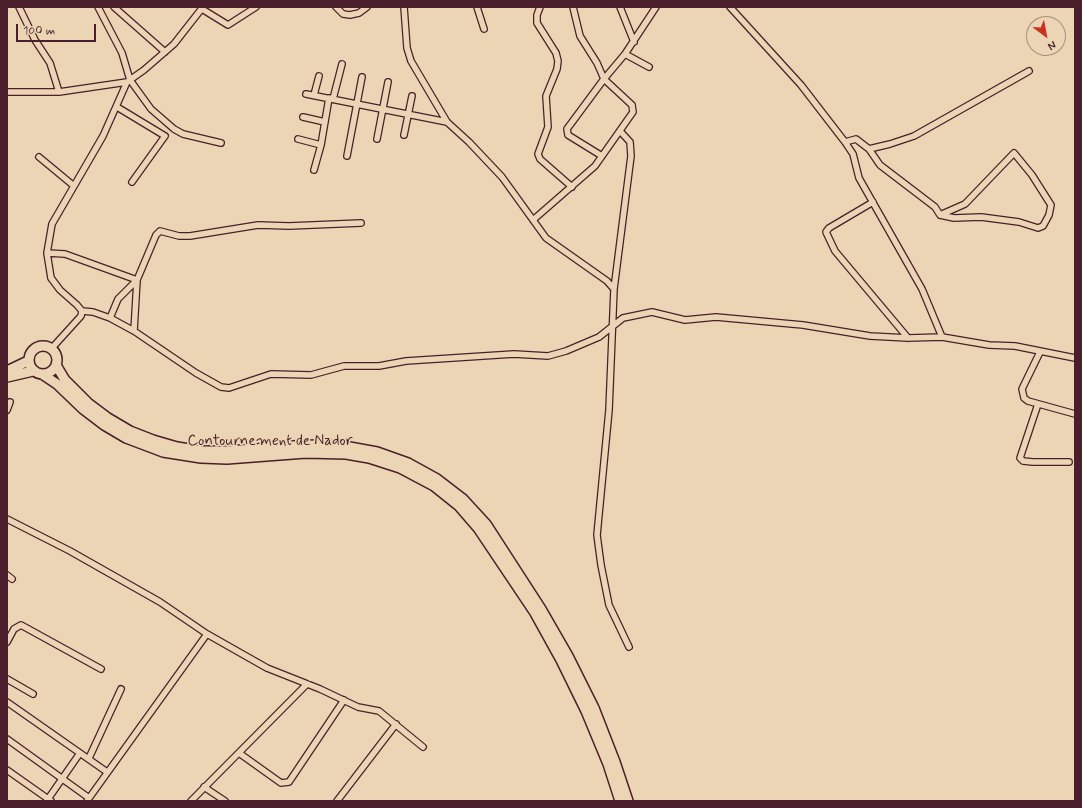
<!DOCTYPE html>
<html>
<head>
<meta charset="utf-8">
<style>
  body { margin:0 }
  #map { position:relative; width:1082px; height:808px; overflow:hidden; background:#ebd5b4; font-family:Mynerve,sans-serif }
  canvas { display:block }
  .frame { position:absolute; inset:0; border:8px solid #4a1f2b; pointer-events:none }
  .north { position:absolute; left:1026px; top:16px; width:40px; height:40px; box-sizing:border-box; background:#ebd5b4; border:1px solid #ab8c7d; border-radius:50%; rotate:148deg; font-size:11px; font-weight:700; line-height:16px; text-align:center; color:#4a1f2b }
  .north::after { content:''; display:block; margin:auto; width:14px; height:18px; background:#c8321e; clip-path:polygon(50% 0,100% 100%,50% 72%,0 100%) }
  .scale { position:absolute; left:16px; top:24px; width:80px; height:18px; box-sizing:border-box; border:2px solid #4a1f2b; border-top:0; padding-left:5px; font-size:12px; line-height:14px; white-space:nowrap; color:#4a1f2b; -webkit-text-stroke:3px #ebd5b4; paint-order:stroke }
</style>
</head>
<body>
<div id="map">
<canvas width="1082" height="808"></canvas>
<div class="frame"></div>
<div class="north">N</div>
<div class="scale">100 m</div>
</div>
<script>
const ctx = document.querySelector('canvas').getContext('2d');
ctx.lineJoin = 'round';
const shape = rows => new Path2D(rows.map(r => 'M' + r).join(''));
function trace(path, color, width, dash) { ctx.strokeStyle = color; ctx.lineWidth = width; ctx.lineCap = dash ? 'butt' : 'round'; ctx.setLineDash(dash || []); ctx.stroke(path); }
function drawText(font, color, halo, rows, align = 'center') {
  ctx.font = font + ' Mynerve,sans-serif'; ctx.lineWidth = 3.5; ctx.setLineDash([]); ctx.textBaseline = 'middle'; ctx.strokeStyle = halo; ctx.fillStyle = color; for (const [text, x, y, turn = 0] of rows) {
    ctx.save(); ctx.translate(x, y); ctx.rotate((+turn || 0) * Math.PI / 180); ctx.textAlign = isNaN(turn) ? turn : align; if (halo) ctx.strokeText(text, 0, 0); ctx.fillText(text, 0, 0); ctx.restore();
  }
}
const minor = shape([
  [19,7,35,40,50,63,59,92],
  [98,7,122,53,130,80,151,109,174,129,183,134,221,143],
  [114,7,165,52],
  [336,7,343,14,350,15,359,13,367,7],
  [404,7,407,48,411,61,447,122,469,142,502,177,546,238,607,281,614,289,609,410,597,535,601,565,609,605,629,647],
  [477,7,484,29],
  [540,7,537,15,537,23,556,53,558,61,557,69,546,96,548,127,538,154,540,159,572,187],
  [620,7,634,42],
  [730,7,801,85,845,142,853,154,859,178,922,289,942,337],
  [202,9,228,25,256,7],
  [625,54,649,67],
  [7,92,59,92,127,82,144,70,174,44,203,7],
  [306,94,447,122],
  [314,95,319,76],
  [333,99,342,64],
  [117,107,165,136,132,182],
  [303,117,325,122],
  [404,135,412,96],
  [298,139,321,145],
  [377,139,388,82],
  [845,142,856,139,869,149,880,165,935,207,940,215,954,218,981,217,1019,222,1038,228,1043,226,1049,215,1051,205,1032,175,1014,153,965,204,940,215],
  [869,149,890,144,914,136,1029,71],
  [347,156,362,77],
  [602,156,568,135,567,129,604,79,625,54,656,7],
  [39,157,74,186],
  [314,170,321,145,329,98],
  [873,202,829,228,826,232,835,251,908,338],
  [533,220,595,166,633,112,632,105,604,79,597,63,580,36,573,7],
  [47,253,65,254,137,280,134,331],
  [614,289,631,156,630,142,620,131],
  [82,311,93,312,110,318,134,331,196,373,221,387,229,388,271,374,311,375,344,366,379,366,406,361,514,354,548,356,566,351,599,337,623,318,652,312,685,320,716,317,803,325,870,336,908,338,942,337,989,345,1015,346,1075,358],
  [110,318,118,299,137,280,156,235,160,231,179,236,190,236,258,225,289,226,361,223],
  [52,348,81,316,82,311,77,305,60,290,51,278,47,253,52,224,103,136,127,82],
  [1040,352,1022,389,1024,398,1028,401,1075,414],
  [1038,404,1020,458,1023,461,1033,462,1069,462],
  [7,410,10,402],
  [7,519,70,551,160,602,207,634,267,668,320,689,358,707,379,711,423,747],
  [7,575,12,579],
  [7,642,14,629,21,625,101,669],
  [7,679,33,694],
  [7,702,107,772],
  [7,739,89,798],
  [239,753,281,783,289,782,344,700],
  [89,758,121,689],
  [7,770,51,801],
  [204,787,225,801],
  [48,799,80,753],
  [87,801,207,634],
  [191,801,307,684],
  [337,801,396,724]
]);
const trunk = shape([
  '29 360a14 14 0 1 1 28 0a14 14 0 1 1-28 0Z',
  [56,365,65,380,88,403,108,418,130,431,153,440,177,447,202,451,227,451,307,445,344,446,377,452,408,463,437,479,463,499,486,524,541,609,568,656,594,708,615,762,628,801],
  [7,371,28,361],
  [42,374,57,384,83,409,104,425,126,438,163,452,201,458,227,459,306,453,346,454,369,458,400,468,434,486,459,506,478,528,535,613,561,660,586,711,608,764,620,801],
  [7,377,33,371]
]);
const streetNames = [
  ["Contournement de Nador",270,442]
];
trace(minor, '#4a1f2b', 8);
trace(trunk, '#4a1f2b', 12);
trace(minor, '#ebd5b4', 5.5);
trace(trunk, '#ebd5b4', 9);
drawText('15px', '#4a1f2b', '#ebd5b4', streetNames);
</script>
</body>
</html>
